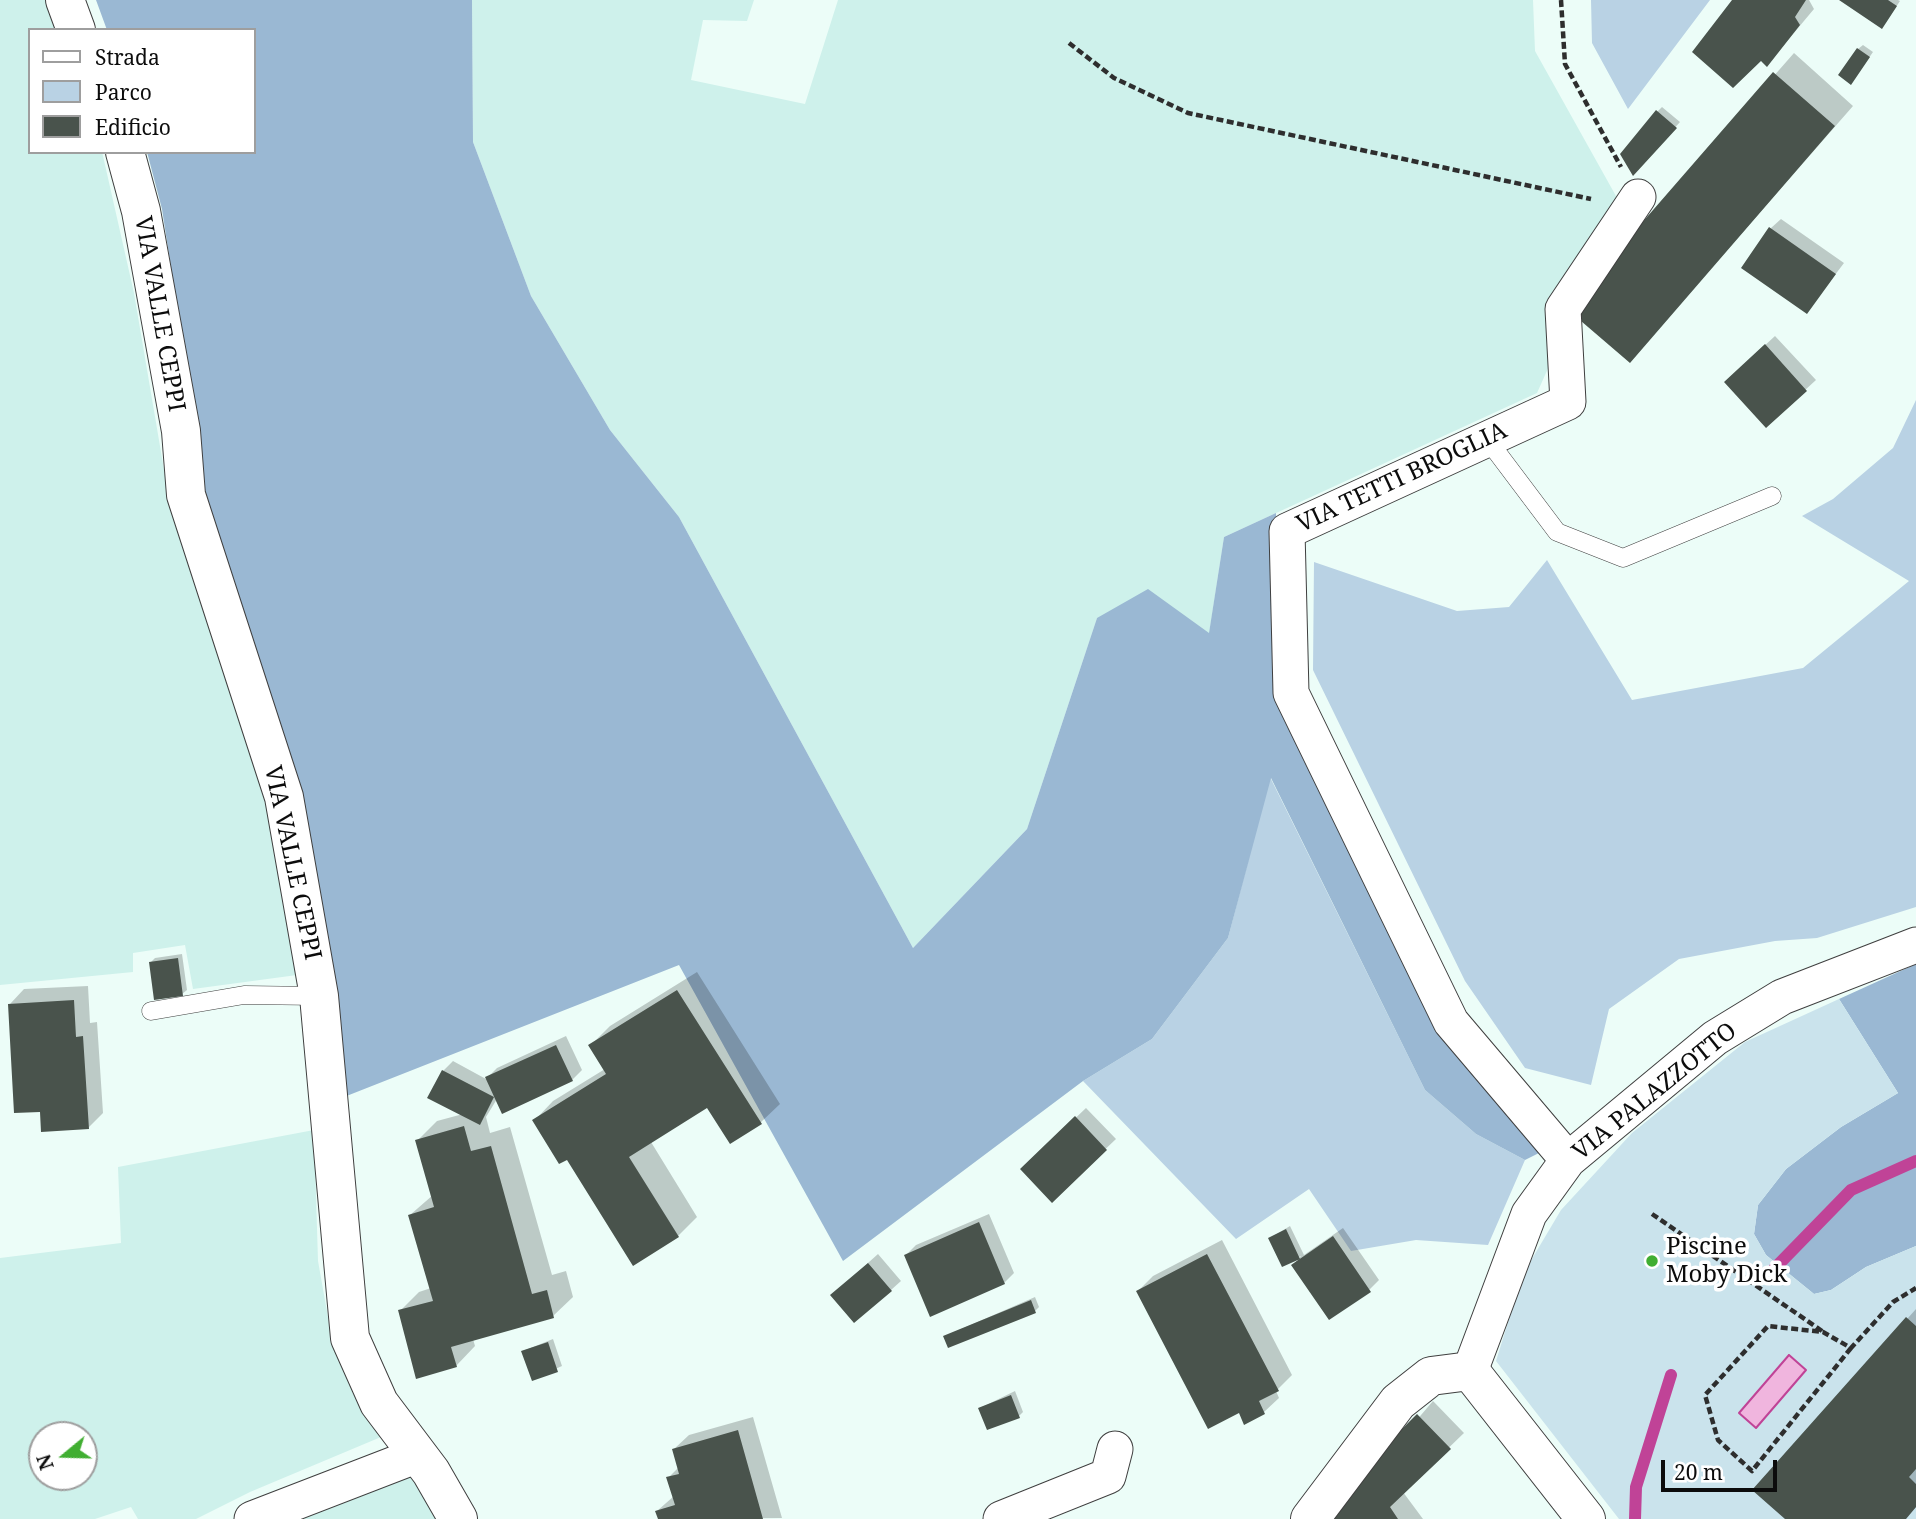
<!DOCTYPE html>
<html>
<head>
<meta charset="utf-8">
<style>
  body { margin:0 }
  #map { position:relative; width:1916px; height:1519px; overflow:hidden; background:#ecfdf8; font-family:"Noto Serif",serif }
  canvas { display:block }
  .legend { position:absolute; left:28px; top:28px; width:228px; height:126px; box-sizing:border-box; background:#fff; border:2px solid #9e9e9e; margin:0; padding:9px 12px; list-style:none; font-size:21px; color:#0c0c0c }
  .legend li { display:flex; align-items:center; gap:14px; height:35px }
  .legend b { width:35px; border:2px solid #9e9e9e }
  .north { position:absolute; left:28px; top:1421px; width:70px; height:70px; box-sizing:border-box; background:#fff; border:2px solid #9e9e9e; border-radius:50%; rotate:251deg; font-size:19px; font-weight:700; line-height:28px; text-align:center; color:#0c0c0c }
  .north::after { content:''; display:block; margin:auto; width:24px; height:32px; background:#40ae31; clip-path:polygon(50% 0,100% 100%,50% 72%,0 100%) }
  .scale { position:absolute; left:1661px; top:1460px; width:116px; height:32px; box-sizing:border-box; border:4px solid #0c0c0c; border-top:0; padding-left:9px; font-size:21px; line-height:24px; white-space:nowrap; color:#0c0c0c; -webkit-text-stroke:5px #fff; paint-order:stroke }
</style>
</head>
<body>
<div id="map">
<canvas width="1916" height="1519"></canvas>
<ul class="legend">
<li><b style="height:9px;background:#fff"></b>Strada</li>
<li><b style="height:19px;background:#b9d2e4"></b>Parco</li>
<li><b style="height:19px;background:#49534c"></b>Edificio</li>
</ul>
<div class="north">N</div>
<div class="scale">20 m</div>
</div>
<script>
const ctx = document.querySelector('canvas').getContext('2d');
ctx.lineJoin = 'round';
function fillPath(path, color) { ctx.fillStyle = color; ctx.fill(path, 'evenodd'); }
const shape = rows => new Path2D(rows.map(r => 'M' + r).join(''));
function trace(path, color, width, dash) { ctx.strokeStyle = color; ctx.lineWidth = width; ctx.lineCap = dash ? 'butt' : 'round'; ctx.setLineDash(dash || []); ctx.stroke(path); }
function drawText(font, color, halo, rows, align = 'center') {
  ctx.font = font + ' "Noto Serif",serif'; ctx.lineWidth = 7; ctx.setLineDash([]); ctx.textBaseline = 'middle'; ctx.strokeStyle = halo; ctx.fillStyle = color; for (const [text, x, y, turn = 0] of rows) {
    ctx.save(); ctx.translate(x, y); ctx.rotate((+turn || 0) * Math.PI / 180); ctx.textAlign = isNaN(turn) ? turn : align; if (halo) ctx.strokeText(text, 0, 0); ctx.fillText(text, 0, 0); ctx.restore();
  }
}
const farmland = shape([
  [0,0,47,0,59,30,30,30,30,152,102,152,103,156,134,293,171,511,233,692,281,859,297,975,193,989,185,945,133,953,133,972,0,985],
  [472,0,754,0,747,21,703,20,691,80,805,104,838,0,1533,0,1535,51,1621,205,1537,393,1224,537,1209,634,1097,618,1027,829,913,948,679,517,610,430,531,296,473,142],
  [314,1130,318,1261,331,1334,350,1386,381,1437,250,1492,196,1519,138,1519,131,1507,95,1519,0,1519,0,1258,121,1243,118,1167],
  [42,1435,84,1435,84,1477,42,1477],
  [412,1470,441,1519,290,1519]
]);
const green = shape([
  [1591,0,1710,0,1628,109,1592,43],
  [1916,400,1916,907,1817,938,1775,941,1679,959,1609,1009,1591,1085,1525,1068,1465,981,1313,670,1314,562,1457,611,1509,607,1547,560,1632,700,1803,668,1909,581,1802,516,1833,499,1893,448],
  [1270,777,1425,1090,1476,1134,1525,1160,1488,1245,1416,1240,1351,1251,1309,1189,1236,1239,1083,1081,1152,1039,1228,938]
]);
const forest = shape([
  [96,0,472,0,473,142,531,296,610,430,679,517,913,948,1027,829,1097,618,1148,589,1209,633,1224,537,1276,513,1279,700,1543,1151,1525,1160,1476,1134,1425,1090,1271,778,1228,938,1152,1039,1083,1081,843,1261,679,965,344,1097,206,496,162,209,147,152,254,152,254,30,107,30],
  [1916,964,1916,1246,1866,1267,1831,1290,1814,1294,1766,1255,1754,1234,1758,1205,1786,1169,1841,1127,1898,1093,1839,999]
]);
const pitch = shape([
  [1839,999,1898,1093,1841,1127,1786,1169,1758,1205,1754,1234,1766,1255,1814,1294,1831,1290,1866,1267,1916,1246,1916,1519,1619,1519,1496,1361,1523,1274,1561,1210,1632,1133,1745,1042]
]);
const water = shape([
  [1789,1355,1806,1370,1756,1428,1739,1413,1789,1355]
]);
const shadow = shape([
  [1734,0,1809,0,1814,9,1767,65],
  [1842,0,1898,0,1900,1,1886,22],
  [1863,45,1873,52,1855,78,1858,49],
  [1794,53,1853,106,1630,361,1569,309],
  [1662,107,1680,122,1634,173,1658,111],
  [1781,219,1844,263,1807,312,1771,228],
  [1775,336,1816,380,1766,426,1736,372],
  [182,954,187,990,182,994,151,962,155,958],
  [697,972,780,1104,760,1123,708,1105,651,1142,697,1217,678,1236,567,1157,534,1121,553,1101,605,1069,591,1045,610,1026],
  [88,986,90,1023,97,1022,103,1113,88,1128,10,1004,24,989],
  [566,1036,582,1070,572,1080,497,1099,486,1117,490,1133,510,1127,552,1275,566,1271,573,1297,553,1316,473,1339,475,1346,456,1366,400,1311,419,1292,431,1288,410,1215,433,1195,417,1141,437,1121,463,1114,443,1071,453,1061,486,1079,497,1068],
  [1086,1108,1116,1139,1052,1200,1022,1169],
  [989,1214,1014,1273,1004,1283,906,1255,916,1245],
  [1290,1226,1304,1255,1343,1228,1379,1280,1369,1290,1293,1265,1301,1256,1283,1265,1270,1238],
  [1222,1240,1292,1375,1276,1391,1279,1398,1264,1412,1245,1423,1239,1411,1138,1291,1153,1276],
  [878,1254,901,1281,891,1290,832,1295],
  [1035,1297,1039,1307,1035,1311,945,1336],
  [1916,1309,1916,1507,1905,1519,1788,1519,1755,1489],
  [553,1339,562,1366,533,1379,523,1351],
  [1015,1391,1023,1412,1019,1416,980,1408],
  [1433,1401,1464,1433,1403,1492,1423,1519,1332,1519],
  [753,1417,782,1518,660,1519,657,1511,674,1496,668,1478,679,1467,674,1449,689,1435]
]);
const stream = shape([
  [1774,1269,1851,1190,1916,1161],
  [1635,1519,1636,1487,1671,1375]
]);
const building = shape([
  [1732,0,1806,0,1795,17,1800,25,1767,67,1761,61,1733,88,1692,52],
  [1839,0,1888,0,1897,6,1882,29],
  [1857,48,1870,57,1851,85,1838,75],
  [1773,72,1835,126,1630,363,1567,309],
  [1656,110,1677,128,1633,176,1620,154],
  [1769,227,1836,274,1807,314,1741,268],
  [1765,344,1807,391,1766,428,1724,382],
  [178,958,183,996,154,1000,149,962],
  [677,990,762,1124,730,1144,707,1108,629,1157,679,1237,633,1266,567,1160,559,1164,532,1120,606,1074,588,1045],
  [74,1000,76,1037,83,1036,89,1129,41,1132,40,1112,14,1113,8,1004],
  [556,1045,573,1081,502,1114,485,1077],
  [442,1070,494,1097,480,1125,427,1098],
  [1075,1116,1107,1150,1052,1203,1020,1169],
  [464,1126,471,1151,491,1146,532,1294,547,1290,554,1318,451,1347,457,1367,416,1379,398,1310,433,1301,408,1215,434,1207,415,1140],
  [979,1222,1005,1284,930,1317,904,1255],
  [1286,1229,1300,1259,1282,1267,1268,1238],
  [1333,1236,1371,1292,1329,1320,1291,1265],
  [1207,1254,1279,1391,1259,1401,1265,1414,1244,1425,1239,1413,1208,1429,1136,1291],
  [868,1263,892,1291,854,1323,830,1295],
  [1031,1300,1036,1313,948,1348,943,1336],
  [1906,1317,1916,1326,1916,1469,1909,1477,1916,1484,1916,1507,1906,1519,1785,1519,1752,1490],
  [548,1342,558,1372,532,1381,521,1351],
  [1011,1395,1020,1418,987,1430,978,1408],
  [1417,1414,1451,1449,1390,1507,1398,1519,1330,1519,1390,1441],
  [738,1430,763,1519,658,1519,655,1511,675,1505,666,1477,679,1474,672,1449]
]);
const path = shape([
  [1561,0,1565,64,1621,167],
  [1069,43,1114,78,1188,113,1591,199],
  [1652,1214,1822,1331],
  [1851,1348,1752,1471,1718,1440,1705,1395,1768,1326,1823,1332,1851,1348,1893,1302,1916,1288]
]);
const service = shape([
  [1487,439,1557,532,1623,558,1772,496],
  [151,1011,244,995,319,996]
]);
const minor = shape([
  [1568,1160,1451,1022,1291,693,1287,531,1568,402,1563,309,1638,197],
  [1470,1371,1529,1214,1568,1160,1715,1038,1782,997,1916,945],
  [252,1519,418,1455],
  [1001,1519,1108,1476,1115,1449]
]);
const tertiary = shape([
  [65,0,76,30],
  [125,152,141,211,181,431,186,495,284,797,319,996,350,1338,379,1403,431,1472,458,1519],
  [1310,1519,1398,1402,1431,1376,1470,1371,1586,1519]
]);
const markers = [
  [1652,1261,7,"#40ae31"]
];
const streetNames = [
  ["VIA VALLE CEPPI",159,314,80],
  ["VIA TETTI BROGLIA",1402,478,-25],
  ["VIA VALLE CEPPI",292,863,78],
  ["VIA PALAZZOTTO",1655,1092,-39]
];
const poiNames = [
  ["Piscine",1666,1247],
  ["Moby Dick",1666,1275]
];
fillPath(farmland, '#cef1eb');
fillPath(green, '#b9d2e4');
fillPath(forest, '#9ab8d3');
fillPath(pitch, '#cae3ec');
fillPath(water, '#f0b5de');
trace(water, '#c04397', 2);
fillPath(shadow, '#0003');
trace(stream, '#c04397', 12);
fillPath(building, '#49534c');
trace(service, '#3f3f3f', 19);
trace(minor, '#3f3f3f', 37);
trace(tertiary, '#3f3f3f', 40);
trace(path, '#2e2e2e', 4.5, [7, 3.5]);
trace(service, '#fff', 18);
trace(minor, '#fff', 35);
trace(tertiary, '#fff', 38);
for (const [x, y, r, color] of markers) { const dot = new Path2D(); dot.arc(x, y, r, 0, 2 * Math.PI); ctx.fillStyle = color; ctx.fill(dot); trace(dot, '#fff', 2.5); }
drawText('24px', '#0c0c0c', '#fff', streetNames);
drawText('24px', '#0c0c0c', '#fff', poiNames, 'left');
</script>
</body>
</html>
